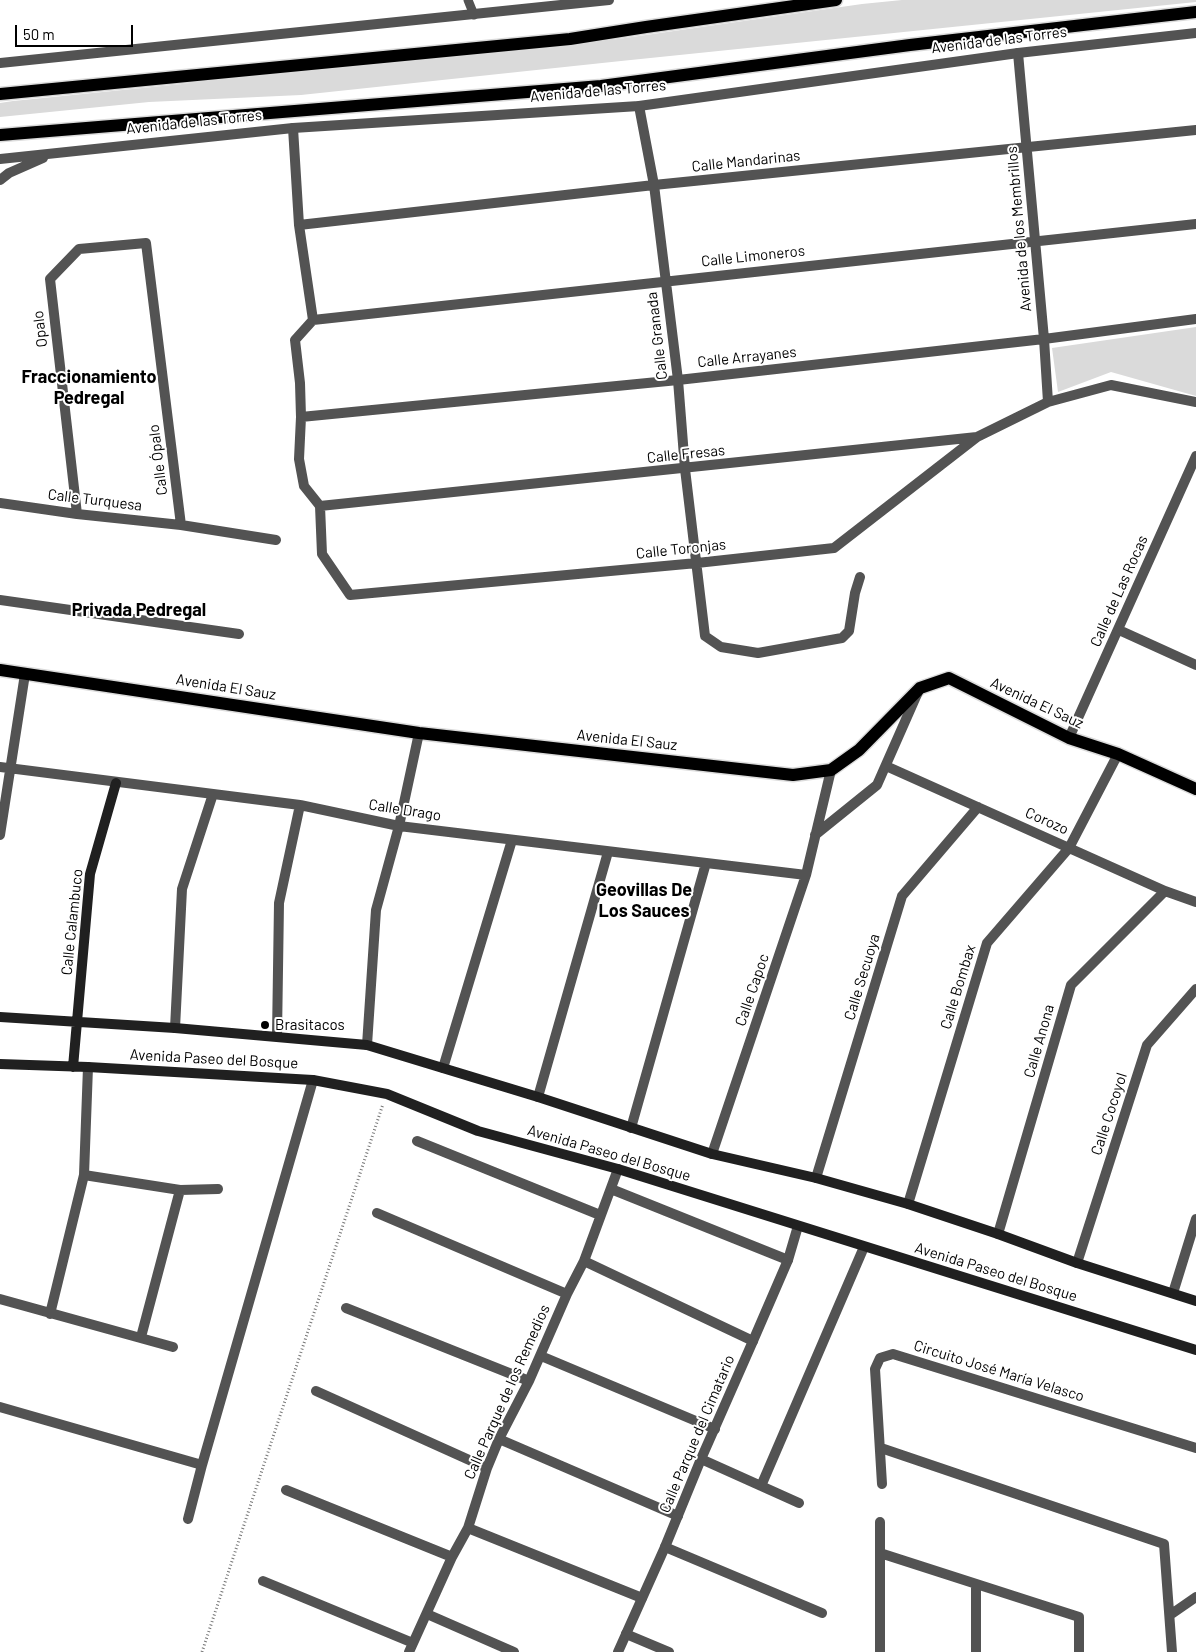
<!DOCTYPE html>
<html>
<head>
<meta charset="utf-8">
<style>
  body { margin:0 }
  #map { position:relative; width:1196px; height:1652px; overflow:hidden; background:#fff; font-family:Barlow,sans-serif }
  canvas { display:block }
  .scale { position:absolute; left:15px; top:25px; width:118px; height:22px; box-sizing:border-box; border:2px solid #000; border-top:0; padding-left:6px; font-size:15px; line-height:18px; white-space:nowrap; color:#000; -webkit-text-stroke:4px #fff; paint-order:stroke }
</style>
</head>
<body>
<div id="map">
<canvas width="1196" height="1652"></canvas>
<div class="scale">50 m</div>
</div>
<script>
const ctx = document.querySelector('canvas').getContext('2d');
ctx.lineJoin = 'round';
function fillPath(path, color) { ctx.fillStyle = color; ctx.fill(path, 'evenodd'); }
const shape = rows => new Path2D(rows.map(r => 'M' + r).join(''));
function trace(path, color, width, dash) { ctx.strokeStyle = color; ctx.lineWidth = width; ctx.lineCap = dash ? 'butt' : 'round'; ctx.setLineDash(dash || []); ctx.stroke(path); }
function drawText(font, color, halo, rows, align = 'center') {
  ctx.font = font + ' Barlow,sans-serif'; ctx.lineWidth = 4; ctx.setLineDash([]); ctx.textBaseline = 'middle'; ctx.strokeStyle = halo; ctx.fillStyle = color; for (const [text, x, y, turn = 0] of rows) {
    ctx.save(); ctx.translate(x, y); ctx.rotate((+turn || 0) * Math.PI / 180); ctx.textAlign = isNaN(turn) ? turn : align; if (halo) ctx.strokeText(text, 0, 0); ctx.fillText(text, 0, 0); ctx.restore();
  }
}
const green = shape([
  [902,0,1196,0,1196,2,621,61,301,95,149,102,0,117,0,103,13,101,182,84,303,67,618,39,862,4],
  [1196,327,1196,396,1111,372,1058,392,1052,348]
]);
const path = shape([
  [202,1652,383,1104]
]);
const service = shape([
  [468,0,474,15]
]);
const minor = shape([
  [1018,53,1044,339,1048,402],
  [639,106,654,185,678,380,685,469,705,636,721,647,758,653,842,638,849,631,855,593,860,577],
  [293,128,299,225,313,320,295,340,300,383,301,417,299,459,304,486,320,506,322,554,350,595,697,563,834,548,977,437],
  [299,225,654,185,1196,130],
  [313,320,1196,224],
  [301,417,678,380,1044,339,1196,319],
  [0,503,77,514,181,525,276,540],
  [320,506,977,437,1048,402,1111,385,1196,402],
  [77,514,50,279,79,249,146,243,181,525],
  [0,600,239,634],
  [1119,630,1196,665],
  [1069,738,1196,456],
  [886,766,1165,891,1196,902],
  [0,767,300,805,399,826,806,875],
  [0,835,25,674],
  [815,835,877,785,918,692],
  [175,1028,182,889,213,794],
  [277,1036,279,903,300,805],
  [367,1045,376,910,399,826,419,733],
  [443,1068,512,840],
  [538,1097,608,852],
  [631,1128,706,863],
  [417,1141,600,1215],
  [712,1154,806,875,831,770],
  [84,1175,180,1190,218,1189],
  [816,1178,902,896,978,807],
  [611,1189,788,1260],
  [908,1204,987,943,1069,848,1118,754],
  [377,1213,567,1294],
  [998,1234,1071,985,1165,891],
  [584,1261,753,1341],
  [1077,1263,1147,1045,1196,989],
  [1173,1293,1196,1219],
  [0,1299,173,1347],
  [346,1308,529,1381],
  [50,1314,84,1175,88,1067],
  [141,1337,180,1190],
  [541,1356,715,1429],
  [316,1391,487,1468],
  [0,1407,202,1465],
  [499,1439,678,1516],
  [881,1448,1164,1544,1172,1652],
  [701,1459,799,1503],
  [882,1484,875,1369,880,1358,893,1354,1196,1448],
  [761,1486,864,1247],
  [286,1490,452,1557],
  [188,1519,202,1465,313,1080],
  [468,1528,642,1598],
  [665,1547,822,1613],
  [880,1553,1079,1617,1079,1652],
  [263,1581,413,1643],
  [427,1614,514,1652],
  [1170,1615,1196,1597],
  [626,1634,669,1652],
  [409,1652,452,1557,468,1528,487,1468,499,1439,529,1381,567,1294,584,1261,618,1169],
  [880,1652,880,1522],
  [976,1652,976,1585]
]);
const tertiary = shape([
  [0,63,609,0],
  [0,159,293,128,639,106,1018,53,1196,33],
  [0,180,9,173,43,158],
  [618,1652,665,1547,701,1459,753,1341,788,1260,798,1226]
]);
const secondary = shape([
  [0,1017,175,1028,367,1045,538,1097,712,1154,816,1178,908,1204,998,1234,1077,1263,1196,1301],
  [0,1064,88,1067,313,1080,387,1094,478,1131,618,1169,1196,1350],
  [73,1067,90,874,116,783]
]);
const primary = shape([
  [0,94,570,39,646,27,836,0],
  [0,135,601,86,910,45,1196,12],
  [0,670,419,733,793,775,831,770,859,750,920,688,949,678,1069,738,1118,754,1196,789]
]);
const markers = [
  [265,1025,5,"#000"]
];
const streetNames = [
  ["Avenida de las Torres",999,40,-7],
  ["Avenida de las Torres",598,91,-5],
  ["Avenida de las Torres",194,122,-6],
  ["Calle Mandarinas",746,161,-6],
  ["Avenida de los Membrillos",1019,229,-95],
  ["Calle Limoneros",753,256,-6],
  ["Opalo",40,329,-97],
  ["Calle Granada",657,336,-97],
  ["Calle Arrayanes",747,357,-6],
  ["Calle Fresas",686,454,-6],
  ["Calle Ópalo",158,460,-97],
  ["Calle Turquesa",95,500,7],
  ["Calle Toronjas",681,549,-6],
  ["Calle de Las Rocas",1119,591,-66],
  ["Avenida El Sauz",226,687,9],
  ["Avenida El Sauz",1037,703,25],
  ["Avenida El Sauz",627,740,6],
  ["Calle Drago",405,810,9],
  ["Corozo",1047,821,24],
  ["Calle Calambuco",72,922,-84],
  ["Calle Secuoya",862,977,-73],
  ["Calle Bombax",958,987,-73],
  ["Calle Capoc",752,990,-71],
  ["Calle Anona",1039,1041,-74],
  ["Avenida Paseo del Bosque",214,1059,3],
  ["Calle Cocoyol",1109,1114,-72],
  ["Avenida Paseo del Bosque",609,1153,16],
  ["Avenida Paseo del Bosque",996,1272,17],
  ["Circuito José María Velasco",999,1371,17],
  ["Calle Parque de los Remedios",507,1392,-66],
  ["Calle Parque del Cimatario",697,1434,-67]
];
const poiNames = [
  ["Brasitacos",275,1025]
];
const quarterNames = [
  ["Fraccionamiento",89,377],
  ["Pedregal",89,398],
  ["Privada Pedregal",139,610],
  ["Geovillas De",644,890],
  ["Los Sauces",644,911]
];
fillPath(green, '#dadada');
trace(primary, '#dbdbdb', 15);
trace(path, '#757575', 3, [1, 2.5]);
trace(service, '#535353', 9);
trace(minor, '#535353', 10);
trace(tertiary, '#535353', 10);
trace(secondary, '#202020', 10);
trace(primary, '#000', 12);
for (const [x, y, r, color] of markers) { const dot = new Path2D(); dot.arc(x, y, r, 0, 2 * Math.PI); ctx.fillStyle = color; ctx.fill(dot); trace(dot, '#fff', 2); }
drawText('15px', '#000', '#fff', streetNames);
drawText('15px', '#000', '#fff', poiNames, 'left');
drawText('bold 18px', '#000', '#fff', quarterNames);
</script>
</body>
</html>
